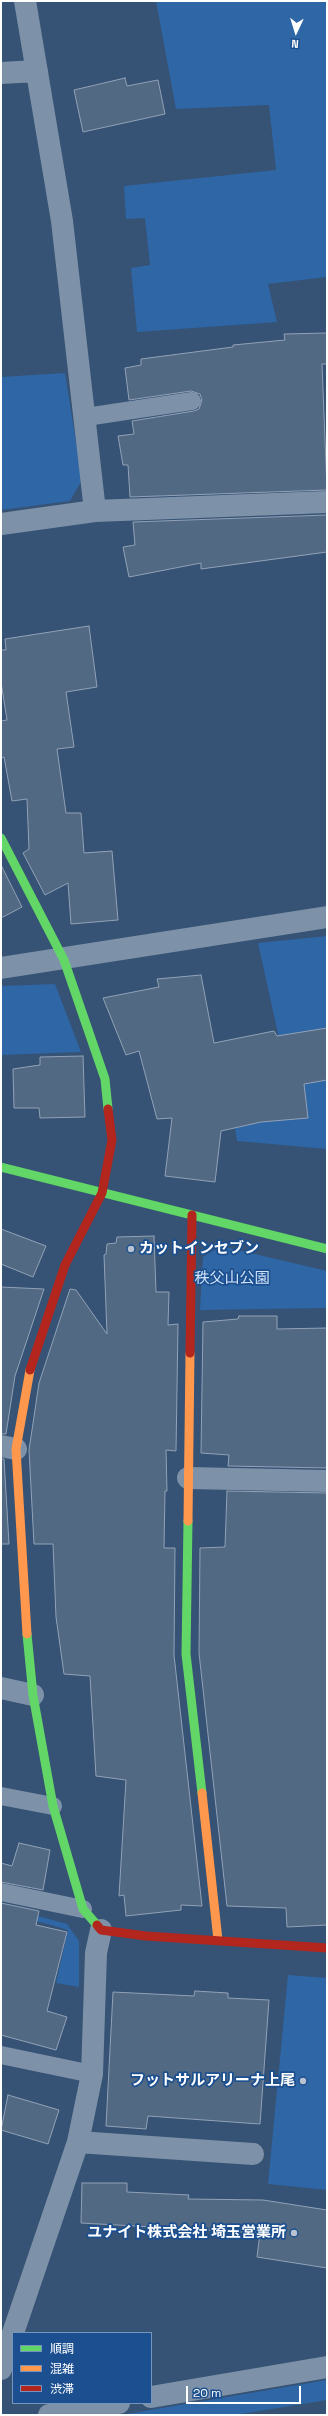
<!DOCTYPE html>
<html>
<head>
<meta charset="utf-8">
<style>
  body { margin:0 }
  #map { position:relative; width:328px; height:2416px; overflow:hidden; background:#365274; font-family:"Space Grotesk","Noto Sans JP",sans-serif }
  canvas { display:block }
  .frame { position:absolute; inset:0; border:2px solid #fff; pointer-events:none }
  .legend { position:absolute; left:12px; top:2332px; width:140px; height:72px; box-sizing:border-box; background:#1b4f8f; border:1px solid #7695bc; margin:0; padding:5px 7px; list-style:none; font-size:12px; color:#fff }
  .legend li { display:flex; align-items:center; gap:8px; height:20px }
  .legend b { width:20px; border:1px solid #7695bc }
  .north { position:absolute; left:276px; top:12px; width:40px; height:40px; -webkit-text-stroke:3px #1b4f8f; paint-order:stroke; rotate:184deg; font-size:11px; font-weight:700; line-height:16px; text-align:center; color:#fff }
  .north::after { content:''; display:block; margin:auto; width:14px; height:18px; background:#fff; clip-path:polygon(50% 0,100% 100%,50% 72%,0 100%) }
  .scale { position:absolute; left:186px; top:2386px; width:115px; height:18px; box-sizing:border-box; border:2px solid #fff; border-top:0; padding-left:5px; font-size:12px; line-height:14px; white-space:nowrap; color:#fff; -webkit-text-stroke:3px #1b4f8f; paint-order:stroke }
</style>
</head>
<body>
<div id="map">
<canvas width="328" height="2416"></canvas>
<div class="frame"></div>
<ul class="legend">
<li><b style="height:5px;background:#63d668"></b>順調</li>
<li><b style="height:5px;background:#ff974d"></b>混雑</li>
<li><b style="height:5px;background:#b3261e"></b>渋滞</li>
</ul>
<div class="north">N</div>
<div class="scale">20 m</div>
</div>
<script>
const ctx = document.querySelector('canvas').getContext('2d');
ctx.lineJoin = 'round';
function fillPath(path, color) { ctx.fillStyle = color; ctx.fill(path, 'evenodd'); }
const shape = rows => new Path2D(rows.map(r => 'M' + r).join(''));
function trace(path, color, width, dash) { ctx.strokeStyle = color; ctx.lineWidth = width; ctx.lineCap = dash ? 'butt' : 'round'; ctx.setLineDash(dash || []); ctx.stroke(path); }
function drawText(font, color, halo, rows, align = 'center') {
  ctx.font = font + ' "Space Grotesk","Noto Sans JP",sans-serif'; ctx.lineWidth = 3.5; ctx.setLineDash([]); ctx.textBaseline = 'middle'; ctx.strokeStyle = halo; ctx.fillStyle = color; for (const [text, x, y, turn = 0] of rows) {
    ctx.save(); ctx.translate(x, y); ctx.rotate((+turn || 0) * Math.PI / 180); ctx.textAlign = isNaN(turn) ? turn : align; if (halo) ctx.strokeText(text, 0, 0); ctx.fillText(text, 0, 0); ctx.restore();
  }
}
const green = shape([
  [156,1,327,1,327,277,268,284,277,322,137,332,131,268,150,265,145,218,126,219,124,186,276,170,269,105,176,109],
  [65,373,82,480,70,501,1,510,1,377],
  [327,936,327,1149,237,1141,231,1105,291,1093,258,943],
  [55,984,81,1052,1,1055,1,986],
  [221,1246,327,1271,327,1308,200,1310,203,1257],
  [16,1910,67,1924,79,1941,79,1987,56,1983,68,1930,15,1915],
  [288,1975,327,1978,327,2190,268,2184],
  [327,2380,327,2400,235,2415,121,2415]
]);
const building = shape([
  [125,78,127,86,158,80,165,114,83,132,74,90,125,78],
  [327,333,327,364,322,364,327,490,130,497,128,465,123,465,118,436,134,434,132,421,194,411,199,409,202,400,200,394,191,391,129,400,125,368,141,365,141,359,233,347,233,345,285,340,284,334,327,333],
  [327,515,327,552,201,569,201,563,129,577,123,547,135,545,133,522,327,515],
  [89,626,97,687,66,692,74,747,57,749,66,813,81,813,84,853,112,851,118,920,71,924,68,883,45,895,23,853,29,849,27,799,12,801,4,757,1,758,1,721,7,720,1,682,1,650,6,650,5,639,89,626],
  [1,865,22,907,1,918,1,865],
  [201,975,214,1043,274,1031,277,1036,327,1028,327,1080,304,1084,308,1118,261,1122,221,1131,215,1182,165,1176,172,1118,157,1119,139,1051,126,1055,103,998,159,987,157,979,201,975],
  [83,1056,85,1117,40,1118,39,1108,14,1108,13,1069,40,1065,40,1057,83,1056],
  [1,1229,46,1246,33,1277,1,1264,1,1229],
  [154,1236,156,1292,169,1292,168,1325,178,1324,176,1451,166,1450,167,1491,165,1491,164,1548,175,1548,174,1655,202,1906,181,1905,181,1910,126,1916,124,1895,119,1896,126,1780,96,1776,90,1676,64,1674,56,1617,53,1544,34,1544,29,1450,39,1383,70,1289,76,1290,107,1334,104,1255,106,1254,107,1244,116,1243,117,1237,154,1236],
  [1,1287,44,1289,15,1376,6,1434,1,1434,1,1287],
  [239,1316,277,1316,277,1329,327,1328,327,1468,228,1466,229,1455,201,1453,203,1322,238,1319,239,1316],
  [1,1459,4,1459,9,1544,1,1544,1,1459],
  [227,1491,327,1493,327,1925,287,1927,286,1908,227,1906,199,1653,200,1548,225,1547,227,1491],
  [19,1843,50,1850,43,1890,1,1882,1,1863,12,1866,19,1843],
  [1,1903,39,1911,36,1925,67,1932,47,2011,67,2017,56,2050,1,2035,1,1903],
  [195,1991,228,1993,228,1998,269,2000,260,2124,148,2116,146,2129,106,2126,113,1992,194,1996,195,1991],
  [8,2095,59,2110,48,2144,1,2130,8,2095],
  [82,2183,127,2183,127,2192,189,2195,188,2199,263,2200,327,2210,327,2268,257,2257,260,2233,81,2223,82,2183]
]);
const lane = shape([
  [86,417,192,401],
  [1,1796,53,1806],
  [1,1892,83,1909],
  [1,2055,92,2074]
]);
const street = shape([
  [1,73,37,71],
  [95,511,327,502],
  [1,524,95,511,62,221,25,1],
  [1,968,327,917],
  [1,1446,16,1449],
  [188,1478,327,1481],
  [1,1688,33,1695],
  [78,2142,253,2154],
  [13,2333,78,2142,92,2074,96,1953,101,1930],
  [1,2369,13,2333],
  [151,2397,327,2367],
  [49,2415,119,2403]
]);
const fast = shape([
  [1,838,64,960,105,1079,108,1109],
  [1,1167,327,1249],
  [188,1521,186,1654,202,1793],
  [27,1634,33,1695,53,1806,83,1909,97,1925]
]);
const slow = shape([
  [188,1521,190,1353],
  [27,1634,16,1449,30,1370],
  [202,1793,218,1940]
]);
const jam = shape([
  [190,1353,192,1215],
  [30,1370,65,1265,102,1193,112,1140,108,1109],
  [97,1925,101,1930,146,1936,327,1948]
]);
const markers = [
  [131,1249,4,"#b9c2ce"],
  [303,2081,4,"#b9c2ce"],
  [294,2233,4,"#b9c2ce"]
];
const poiNames = [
  ["カットインセブン",139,1249,"left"],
  ["フットサルアリーナ上尾",295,2081],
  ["ユナイト株式会社 埼玉営業所",286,2233]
];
const parkNames = [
  ["秩父山公園",232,1279]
];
fillPath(green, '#2f66a5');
fillPath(building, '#526984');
trace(building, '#92a2b6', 1);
trace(lane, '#7d92a8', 18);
trace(street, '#7d92a8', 22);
trace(fast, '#63d668', 9);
trace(slow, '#ff974d', 9);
trace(jam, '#b3261e', 9);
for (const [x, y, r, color] of markers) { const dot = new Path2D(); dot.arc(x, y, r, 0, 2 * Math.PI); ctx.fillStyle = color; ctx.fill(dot); trace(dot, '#1b4f8f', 1.5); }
drawText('bold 15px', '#fff', '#1b4f8f', poiNames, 'right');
drawText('15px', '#cfe3fa', '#1b4f8f', parkNames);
</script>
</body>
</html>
